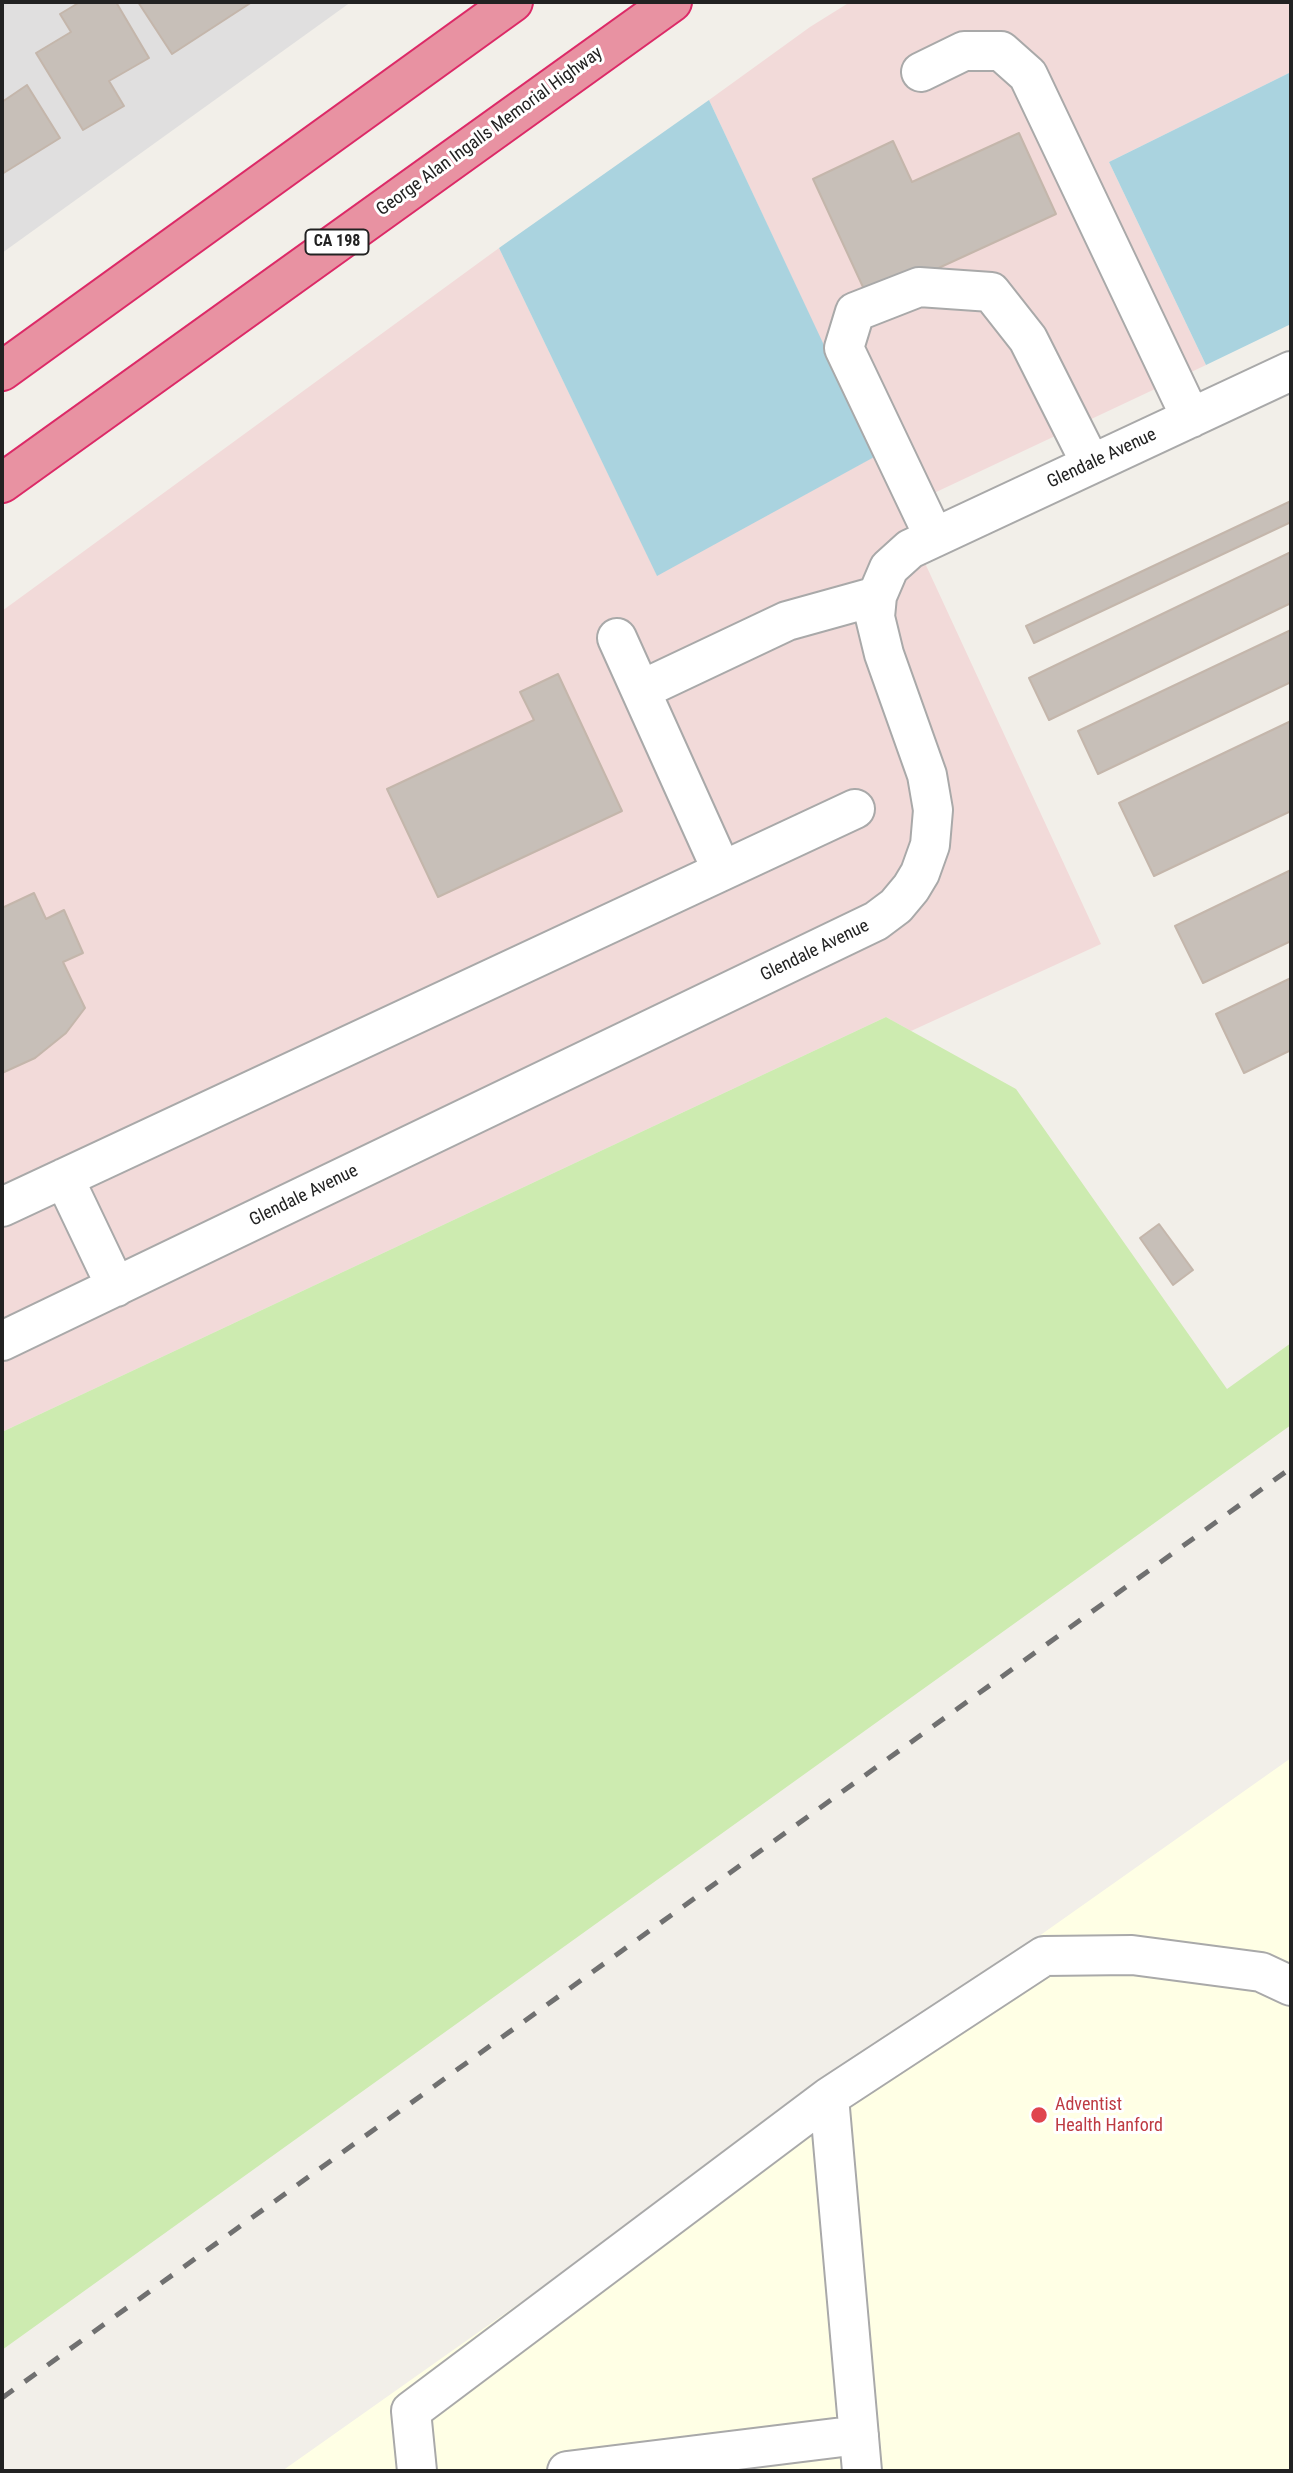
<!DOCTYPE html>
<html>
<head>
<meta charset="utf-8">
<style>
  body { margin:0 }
  #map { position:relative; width:1293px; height:2473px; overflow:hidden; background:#f2efe9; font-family:"Roboto Condensed",sans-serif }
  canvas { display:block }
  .frame { position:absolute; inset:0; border:4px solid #222; pointer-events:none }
</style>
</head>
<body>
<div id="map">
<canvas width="1293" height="2473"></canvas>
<div class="frame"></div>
</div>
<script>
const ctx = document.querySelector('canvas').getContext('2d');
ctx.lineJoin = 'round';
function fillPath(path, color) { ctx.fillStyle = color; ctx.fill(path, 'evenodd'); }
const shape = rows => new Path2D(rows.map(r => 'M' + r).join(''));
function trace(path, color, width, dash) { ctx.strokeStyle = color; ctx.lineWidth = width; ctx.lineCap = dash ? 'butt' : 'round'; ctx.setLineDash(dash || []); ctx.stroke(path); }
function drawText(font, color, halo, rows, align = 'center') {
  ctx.font = font + ' "Roboto Condensed",sans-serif'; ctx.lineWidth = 6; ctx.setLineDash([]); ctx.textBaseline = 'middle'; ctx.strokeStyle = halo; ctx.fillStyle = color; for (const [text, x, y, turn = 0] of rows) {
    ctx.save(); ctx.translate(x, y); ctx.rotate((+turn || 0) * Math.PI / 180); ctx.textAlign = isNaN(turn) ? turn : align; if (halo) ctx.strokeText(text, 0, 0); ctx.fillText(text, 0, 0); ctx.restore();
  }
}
const residential = shape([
  [2,2,351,2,2,253]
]);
const commercial = shape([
  [850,2,1291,2,1291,72,1109,162,1206,365,900,509,1101,944,911,1031,886,1017,2,1432,2,611,499,248,657,575,875,456,709,100,810,27]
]);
const education = shape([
  [1291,1758,1291,2471,282,2471]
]);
const grass = shape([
  [886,1017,1016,1089,1227,1389,1291,1343,1291,1425,2,2350,2,1432]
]);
const water = shape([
  [1291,72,1291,324,1206,365,1109,162],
  [709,100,876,456,657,576,499,248]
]);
const building = shape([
  [80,2,116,2,149,58,109,81,124,106,83,130,36,53,71,32,60,14,80,2],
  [138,2,252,2,172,54,138,2],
  [27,85,60,138,2,174,2,102,27,85],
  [1019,133,1056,214,869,300,813,179,893,141,912,182,1019,133],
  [1291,501,1291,522,1034,643,1026,626,1291,501],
  [1291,552,1291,603,1049,720,1029,678,1291,552],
  [1291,630,1291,682,1098,774,1078,731,1291,630],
  [558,674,622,811,438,897,387,789,534,720,520,692,558,674],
  [1291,721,1291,811,1154,876,1119,803,1291,721],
  [1291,870,1291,941,1203,983,1175,926,1291,870],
  [34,893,46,919,64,910,83,953,63,962,85,1008,66,1033,35,1058,2,1073,2,908,34,893],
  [1291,978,1291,1050,1244,1073,1216,1014,1291,978],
  [1159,1224,1193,1270,1173,1285,1140,1238,1159,1224]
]);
const minor = shape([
  [921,72,964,51,1001,51,1028,75,1191,418],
  [934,537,844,348,855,312,919,287,991,292,1028,339,1091,464],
  [617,638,722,871],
  [641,690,787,621,877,596],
  [64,1178,116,1287],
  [2,1207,855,809],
  [2,1341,876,921,896,906,911,888,920,873,930,845,933,810,927,775,884,654,875,617,877,596,889,568,910,549,1291,371],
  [829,2097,862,2471],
  [417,2471,411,2411,829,2097,1044,1956,1132,1955,1261,1972,1291,1986],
  [567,2471,859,2435]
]);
const highway = shape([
  [2,371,513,2],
  [2,483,672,2]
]);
const rail = shape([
  [2,2398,1291,1468]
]);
const markers = [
  [1039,2115,9,"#e0444e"]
];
const shields = [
  [337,242,63]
];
const shieldNames = [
  ["CA 198",337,242]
];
const streetNames = [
  ["George Alan Ingalls Memorial Highway",490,132,-36],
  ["Glendale Avenue",1102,459,-25],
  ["Glendale Avenue",815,951,-26],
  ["Glendale Avenue",304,1196,-26]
];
const healthNames = [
  ["Adventist",1055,2105],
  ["Health Hanford",1055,2126]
];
fillPath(residential, '#e0dfdf');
fillPath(commercial, '#f2dad9');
fillPath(education, '#ffffe5');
fillPath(grass, '#cdebb0');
fillPath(water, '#aad3df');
fillPath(building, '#c7bfb8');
trace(building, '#c4b6ab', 2);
trace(minor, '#a9a9a9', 42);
trace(highway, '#dc2a67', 42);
trace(minor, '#fff', 38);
trace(highway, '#e892a2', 38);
trace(rail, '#707070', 5, [14, 14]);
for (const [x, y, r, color] of markers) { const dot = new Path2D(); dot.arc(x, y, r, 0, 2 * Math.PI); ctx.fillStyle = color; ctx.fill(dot); trace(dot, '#fff', 2.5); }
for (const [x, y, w] of shields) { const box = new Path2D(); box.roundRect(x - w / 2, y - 12.5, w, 25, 5); ctx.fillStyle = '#fff'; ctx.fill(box); trace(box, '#222', 2); }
drawText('bold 16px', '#222', null, shieldNames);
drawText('18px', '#222', '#fff', streetNames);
drawText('18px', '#be3a42', '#fff', healthNames, 'left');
</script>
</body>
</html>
